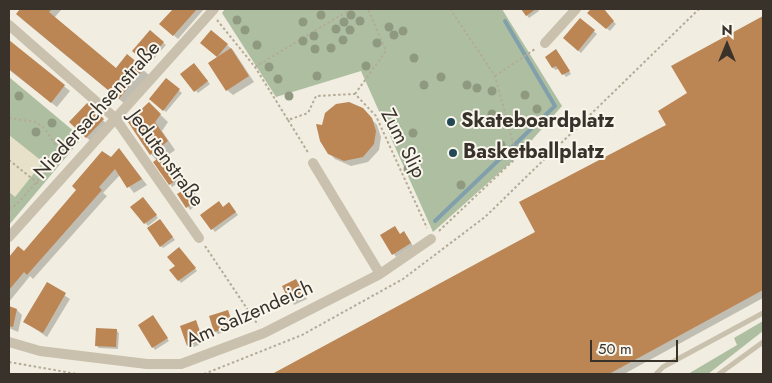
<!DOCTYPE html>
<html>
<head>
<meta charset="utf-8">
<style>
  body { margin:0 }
  #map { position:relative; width:772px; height:383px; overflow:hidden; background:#f1ede0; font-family:Jost,sans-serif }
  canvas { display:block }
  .frame { position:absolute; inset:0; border:10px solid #38322b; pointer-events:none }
  .north { position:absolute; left:702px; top:20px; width:50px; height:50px; -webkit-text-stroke:4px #f9f6ed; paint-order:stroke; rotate:0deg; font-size:14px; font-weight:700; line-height:20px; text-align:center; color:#38322b }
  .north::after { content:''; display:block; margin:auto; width:18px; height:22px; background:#38322b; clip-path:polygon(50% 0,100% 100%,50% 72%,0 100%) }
  .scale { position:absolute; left:590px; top:340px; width:88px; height:22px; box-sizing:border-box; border:2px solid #38322b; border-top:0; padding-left:6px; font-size:15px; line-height:18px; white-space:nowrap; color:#38322b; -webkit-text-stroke:4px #f9f6ed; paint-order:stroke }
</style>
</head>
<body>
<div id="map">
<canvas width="772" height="383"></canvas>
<div class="frame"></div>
<div class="north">N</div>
<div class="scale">50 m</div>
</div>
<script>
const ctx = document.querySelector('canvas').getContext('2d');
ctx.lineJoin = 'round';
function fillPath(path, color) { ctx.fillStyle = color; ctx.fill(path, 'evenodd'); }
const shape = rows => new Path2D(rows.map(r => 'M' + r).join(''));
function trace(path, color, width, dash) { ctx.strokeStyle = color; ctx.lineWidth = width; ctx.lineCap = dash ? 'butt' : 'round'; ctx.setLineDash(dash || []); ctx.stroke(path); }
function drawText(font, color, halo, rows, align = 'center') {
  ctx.font = font + ' Jost,sans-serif'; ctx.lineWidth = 4; ctx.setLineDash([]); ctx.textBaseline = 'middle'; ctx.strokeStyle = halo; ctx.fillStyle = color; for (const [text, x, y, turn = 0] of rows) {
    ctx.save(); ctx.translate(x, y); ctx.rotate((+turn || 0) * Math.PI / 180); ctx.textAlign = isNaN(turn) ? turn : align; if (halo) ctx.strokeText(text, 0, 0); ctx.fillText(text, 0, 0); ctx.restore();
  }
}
const green = shape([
  [225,9,502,9,562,106,517,157,433,232,361,71,276,97,222,13],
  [9,77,82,138,9,225],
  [763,321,763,331,708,374,688,374,737,345,734,338]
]);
const plaza = shape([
  [9,135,43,162,15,197,9,192]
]);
const shadow = shape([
  [22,9,62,9,54,18,116,69,127,56,149,75,125,104,23,20,18,14],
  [174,9,204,9,178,39,161,24],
  [522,9,538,9,539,11,529,18],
  [593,9,601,9,616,24,610,31,589,13],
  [763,17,763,298,624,374,275,374,537,232,667,126,689,94,673,66],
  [580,19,597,34,581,53,567,41],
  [211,31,233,50,254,82,233,95,227,90,219,58,207,48],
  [150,32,166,45,149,64,134,51],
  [9,41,70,91,57,107,9,70],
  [559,54,571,74,566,77,559,68,556,70,553,68,546,57],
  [196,67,210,84,198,93,182,74],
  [166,79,182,93,166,112,153,101],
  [149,104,168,122,162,131,175,150,167,156,184,179,172,187,157,161,151,154],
  [87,105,111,128,95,145,78,130],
  [362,109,377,125,381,137,379,150,368,162,351,166,335,159,329,153,323,127],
  [119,149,147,185,134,193,120,175,103,193,107,196,33,279,30,276,9,302,9,259,18,248,24,252],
  [190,187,201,202,190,210,179,194],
  [145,201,158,218,148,226,132,207],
  [231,206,238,215,215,232,202,216],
  [162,223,175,240,163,248,161,246],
  [381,235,407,236,413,246,396,257],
  [182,251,197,271,181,283,171,270,176,266],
  [296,280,307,299,294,305,283,287],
  [47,284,70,299,47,337,25,322],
  [9,307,17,310,22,315,18,332,9,328],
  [228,311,235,328,218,334,215,331],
  [153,317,169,341,155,350,153,347],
  [195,322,204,343,191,348,188,345],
  [116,330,119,333,118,349,99,348,96,345]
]);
const stream = shape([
  [435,221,555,106,505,21]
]);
const building = shape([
  [20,9,52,9,49,12,116,68,127,54,144,68,119,99,16,14],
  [173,9,197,9,173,36,159,24],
  [521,9,536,9,526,16],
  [591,9,604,9,614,21,606,29,587,13],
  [763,16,763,290,609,374,272,374,535,232,519,202,666,125,658,111,687,93,671,66],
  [580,18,595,30,578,51,563,38],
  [150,30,164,42,146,63,132,51],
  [211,30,228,44,217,57,231,48,249,76,226,91,208,63,217,57,200,43],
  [9,40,65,85,51,103,9,69],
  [556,49,570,71,562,75,556,66,552,68,545,57],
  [194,63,208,81,194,92,180,74],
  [166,78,180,89,163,111,149,99],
  [149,102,161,114,155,122,168,141,150,155,128,122],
  [349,102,363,108,372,118,376,131,374,144,363,157,344,161,328,154,320,141,316,124,322,125,325,113,336,104],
  [87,103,104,119,86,138,69,122],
  [119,148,142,179,127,188,115,169,99,187,102,190,27,275,24,272,9,290,9,257,18,246,24,251,76,190,72,186,102,151,111,157],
  [166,153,182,176,169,185,153,162],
  [190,186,199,199,186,208,177,194],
  [143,197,157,215,144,224,130,207],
  [219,201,223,207,229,202,236,212,211,230,200,215],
  [160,219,173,237,160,247,147,228],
  [395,226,400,234,404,231,411,243,392,255,380,235],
  [179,247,196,268,178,281,169,270,175,266,167,257],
  [296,279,305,296,290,303,282,286],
  [47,282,66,293,43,333,23,322],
  [9,306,17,309,13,327,9,326],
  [228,310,233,326,214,332,209,316],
  [153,315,168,338,152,348,138,325],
  [196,320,203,340,187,346,180,326],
  [96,328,117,329,116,347,95,346]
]);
const path = shape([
  [217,20,255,67,288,120,308,113,316,96,355,94,376,116,427,228],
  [255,67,351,9],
  [495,76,535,49],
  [355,94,386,51,368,9],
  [9,118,36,122,45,129,58,149,58,158,16,205,9,209],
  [288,120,309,154],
  [58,149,68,155],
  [9,160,40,185],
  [439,231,517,157,495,76,450,9],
  [205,246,258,325],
  [9,362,77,374],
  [204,374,302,335,403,279,485,217,699,9]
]);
const lane = shape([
  [656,374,663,367,763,313],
  [719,374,763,342]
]);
const street = shape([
  [9,25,115,118,199,238],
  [545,43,576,9],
  [313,163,380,274],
  [9,237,214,9],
  [9,342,40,351,147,364,181,364,264,333,380,274,431,239]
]);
const trees = [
  [321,15],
  [351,15],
  [237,20],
  [360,21],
  [303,22],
  [344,22],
  [389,27],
  [336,29],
  [245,30],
  [350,30],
  [403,31],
  [394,35],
  [314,36],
  [343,40],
  [303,41],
  [377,43],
  [257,45],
  [331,48],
  [315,49],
  [414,58],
  [366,66],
  [269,67],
  [317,76],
  [441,77],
  [278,79],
  [424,85],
  [467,85],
  [477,88],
  [492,91],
  [525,95],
  [19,96],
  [289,96],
  [537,109],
  [492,114],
  [52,123],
  [397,129],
  [36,132],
  [413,133],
  [501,145],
  [410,155],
  [408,169],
  [461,185]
];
const markers = [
  [451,122,5,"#244756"],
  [453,153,5,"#244756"]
];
const streetNames = [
  ["Niedersachsenstraße",98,111,-48],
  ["Zum Slip",402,144,63],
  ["Jedutenstraße",165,159,54],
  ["Am Salzendeich",250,315,-24]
];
const poiNames = [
  ["Skateboardplatz",461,122],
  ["Basketballplatz",463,153]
];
fillPath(green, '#aebfa1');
fillPath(plaza, '#e8e1c9');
fillPath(shadow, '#0003');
trace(stream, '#82a0ac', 4);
fillPath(building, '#bb8554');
trace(path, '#b4ab97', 2, [2.5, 2.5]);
trace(lane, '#c9c0ad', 5);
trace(street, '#c9c0ad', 10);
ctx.fillStyle = '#8f9980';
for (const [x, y] of trees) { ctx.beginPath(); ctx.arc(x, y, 4.5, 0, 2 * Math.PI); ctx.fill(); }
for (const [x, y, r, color] of markers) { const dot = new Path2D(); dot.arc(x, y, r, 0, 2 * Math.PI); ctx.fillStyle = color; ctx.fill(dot); trace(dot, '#f9f6ed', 2); }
drawText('20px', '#38322b', '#f9f6ed', streetNames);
drawText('bold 20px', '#38322b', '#f9f6ed', poiNames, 'left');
</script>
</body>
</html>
